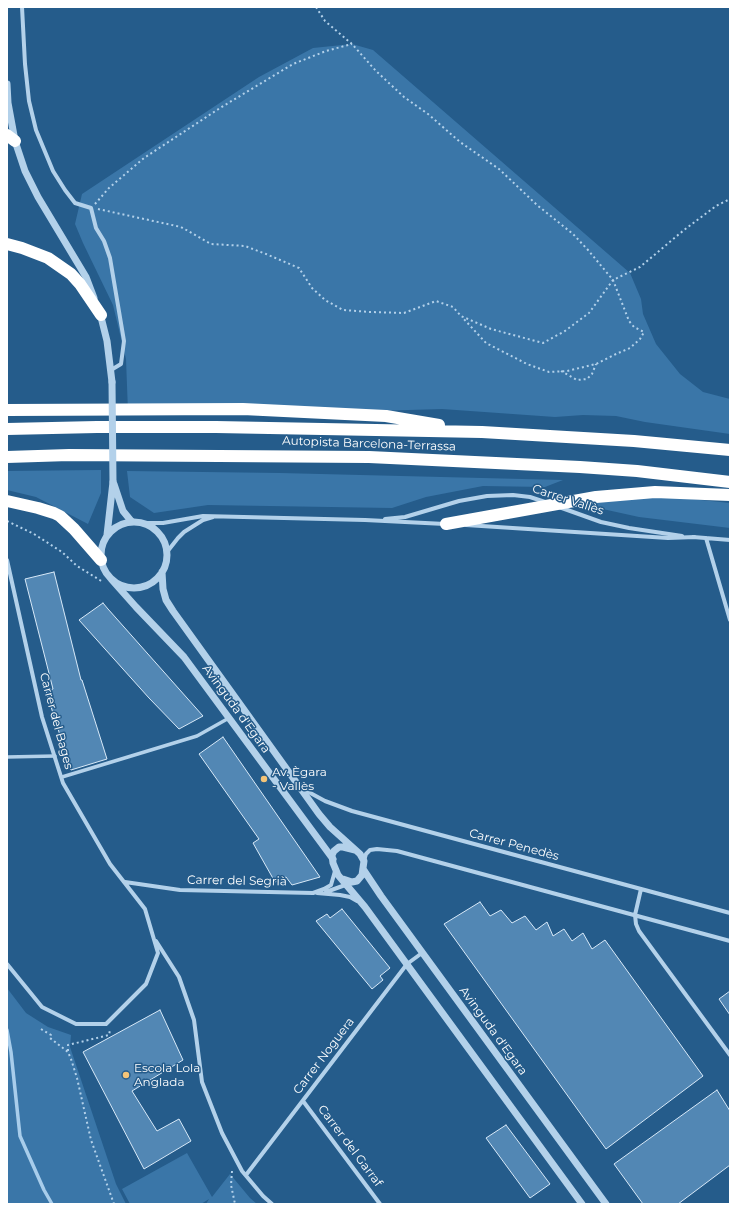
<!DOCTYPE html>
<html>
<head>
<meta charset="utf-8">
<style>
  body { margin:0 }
  #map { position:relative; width:737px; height:1211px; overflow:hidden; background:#255c8b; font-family:Montserrat,sans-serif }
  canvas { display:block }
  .frame { position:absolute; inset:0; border:8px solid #fff; pointer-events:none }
</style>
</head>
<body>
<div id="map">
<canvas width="737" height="1211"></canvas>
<div class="frame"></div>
</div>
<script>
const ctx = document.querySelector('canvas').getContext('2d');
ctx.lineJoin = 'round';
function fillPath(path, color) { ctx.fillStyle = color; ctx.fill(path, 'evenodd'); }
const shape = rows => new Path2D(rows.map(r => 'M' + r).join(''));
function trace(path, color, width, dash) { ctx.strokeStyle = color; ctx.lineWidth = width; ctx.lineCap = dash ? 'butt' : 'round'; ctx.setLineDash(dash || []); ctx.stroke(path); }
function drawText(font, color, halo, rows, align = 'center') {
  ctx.font = font + ' Montserrat,sans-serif'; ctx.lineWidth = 3; ctx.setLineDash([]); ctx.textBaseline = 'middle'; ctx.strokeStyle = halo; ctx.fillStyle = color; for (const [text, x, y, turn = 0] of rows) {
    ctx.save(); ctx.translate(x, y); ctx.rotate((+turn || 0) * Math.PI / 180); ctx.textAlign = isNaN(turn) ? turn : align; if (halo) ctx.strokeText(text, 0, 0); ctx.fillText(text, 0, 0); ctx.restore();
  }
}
const green = shape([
  [352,44,373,50,630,273,641,299,643,314,656,344,680,374,703,392,730,399,730,434,645,422,616,416,583,415,555,417,442,409,375,411,128,412,126,359,113,305,83,243,75,224,82,194,259,77,313,48],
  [101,470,101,493,88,524,36,497,7,490,7,471],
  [127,471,280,473,563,480,545,487,483,486,426,497,392,508,208,505,154,513,130,497],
  [662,496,730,503,730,528,639,517,580,504],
  [7,988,26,1013,48,1027,71,1035,70,1047,116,1184,126,1204,8,1204,7,1202],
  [187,1153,212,1197,230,1174,250,1198,257,1204,206,1204,209,1199,201,1204,130,1204,122,1189]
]);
const stream = shape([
  [7,1030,11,1052,20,1136,44,1190,52,1204]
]);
const building = shape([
  [54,572,81,680,82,680,107,759,71,770,46,691,53,689,25,579,54,572],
  [103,603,108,609,203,716,179,729,149,698,79,620,103,603],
  [223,737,320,877,292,885,286,877,275,882,253,843,259,839,199,754,223,737],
  [480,902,490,916,501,910,512,923,525,916,536,930,547,922,553,936,564,929,572,941,583,933,592,949,605,940,703,1076,606,1149,444,924,480,902],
  [342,909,390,968,380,976,383,980,372,989,316,921,327,914,330,918,342,909],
  [730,991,730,1015,719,999,730,991],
  [160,1010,183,1060,132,1091,157,1131,179,1119,191,1141,144,1169,83,1052,160,1010],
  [717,1090,730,1111,730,1165,678,1204,643,1204,614,1164,717,1090],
  [506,1125,550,1184,530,1198,486,1138,506,1125]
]);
const path = shape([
  [316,7,325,21,352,44,376,71,404,97,428,114,460,142,499,169,537,205,573,234,588,250,613,280,629,321,634,327,644,332,640,339,630,348,616,354,596,364,567,371,549,372,527,364,486,343,462,317],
  [95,204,109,188,144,158,220,108,293,64,326,51,352,44],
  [98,209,181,227,211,244,245,246,266,254,299,268,312,288,325,300,343,310,370,312,404,313,436,301,453,307,461,316,491,329,543,343,565,331,589,313,613,280,640,267,684,230,716,206,730,199],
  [561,371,577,380,587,379,592,374,596,364],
  [7,521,34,534,62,552,77,566,103,582],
  [41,1029,51,1035,50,1038,68,1052,71,1059,77,1078,91,1140,114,1204],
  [68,1051,68,1045,109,1035,110,1030],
  [232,1171,231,1185,235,1204]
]);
const pedestrian = shape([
  [7,757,55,756],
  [62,777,197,736,229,718]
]);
const minor = shape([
  [22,7,25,64,29,101,36,130,53,171,65,190,75,203,91,208,96,228,104,241,110,258,124,341,121,364,111,370],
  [559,507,601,522,629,528,682,536],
  [385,519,405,517,459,501,487,496,513,495,530,497,545,502],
  [143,523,163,523,203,516,365,520,445,524],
  [466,525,668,538,695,537],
  [693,537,730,540],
  [706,538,730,620],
  [167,552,178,538,184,532,203,520,213,517],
  [7,560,42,717,63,783,110,864,145,909,158,953,146,984,106,1024,76,1024,42,1007,7,964],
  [303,789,325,801,352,811,730,913],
  [364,861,366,854,370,850,377,849,397,851,730,941],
  [125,882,180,890,313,893,324,889,331,885,335,871],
  [641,889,635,915,636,924,639,931,730,1055],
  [326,892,348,884],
  [317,893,340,895,350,897,357,901],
  [156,941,179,977,194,1020,202,1082,222,1133,242,1171,263,1196,272,1204],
  [303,1101,380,1204],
  [246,1175,407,964,422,953]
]);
const tertiary = shape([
  [7,84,8,103,15,141,25,171,38,197,86,277,94,298],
  [100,313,107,341,112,382],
  [114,484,123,511,132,522],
  '101 555a33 33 0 1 1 66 0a33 33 0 1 1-66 0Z',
  [107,535,113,482],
  [162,572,163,589,166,600,173,611,319,814,330,827,360,854,364,861,362,875,357,881,352,882,343,879],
  [112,580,136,607,184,657,333,859],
  [355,850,343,847,339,847,334,851,332,855,333,863,338,875,365,907,582,1204],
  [363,869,381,896,606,1204]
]);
const motorway = shape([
  [7,135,15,141],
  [7,244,22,248,48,258,71,274,80,284,101,315],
  [7,410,243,409,386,416,439,425],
  [7,429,97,427,216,427,482,432,634,441,730,450],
  [7,457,69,455,369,457,580,467,637,471,730,482],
  [7,501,38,508,54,513,60,516,74,529,101,560],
  [446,524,596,497,655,492,730,495]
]);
const tertiaryBridge = shape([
  [112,382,113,482]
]);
const markers = [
  [264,779,4,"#f4c478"],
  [126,1075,4,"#f4c478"]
];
const streetNames = [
  ["Autopista Barcelona-Terrassa",369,444,2],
  ["Carrer Vallès",568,500,18],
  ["Avinguda d'Egara",236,709,54],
  ["Carrer del Bages",56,721,75],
  ["Carrer Penedès",514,845,15],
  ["Carrer del Segrià",237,881,1],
  ["Avinguda d'Egara",493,1031,54],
  ["Carrer Noguera",324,1056,-53],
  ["Carrer del Garraf",350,1146,53]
];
const poiNames = [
  ["Av. Ègara",272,772],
  ["- Vallès",272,786],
  ["Escola Lola",134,1068],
  ["Anglada",134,1082]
];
fillPath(green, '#3a76a8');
trace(stream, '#a8cdeb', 3.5);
fillPath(building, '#5287b4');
trace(building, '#d8e9f8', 1);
trace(path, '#b3d1ea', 2, [2, 3]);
trace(pedestrian, '#b3d1ea', 3.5);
trace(minor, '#b3d1ea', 4);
trace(tertiary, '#b3d1ea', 7);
trace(motorway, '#fff', 12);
trace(tertiaryBridge, '#b3d1ea', 7);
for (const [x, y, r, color] of markers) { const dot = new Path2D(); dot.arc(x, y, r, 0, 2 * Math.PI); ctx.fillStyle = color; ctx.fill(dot); trace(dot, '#255c8b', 1.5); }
drawText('12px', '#fff', '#255c8b', streetNames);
drawText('12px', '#fff', '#255c8b', poiNames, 'left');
</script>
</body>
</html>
